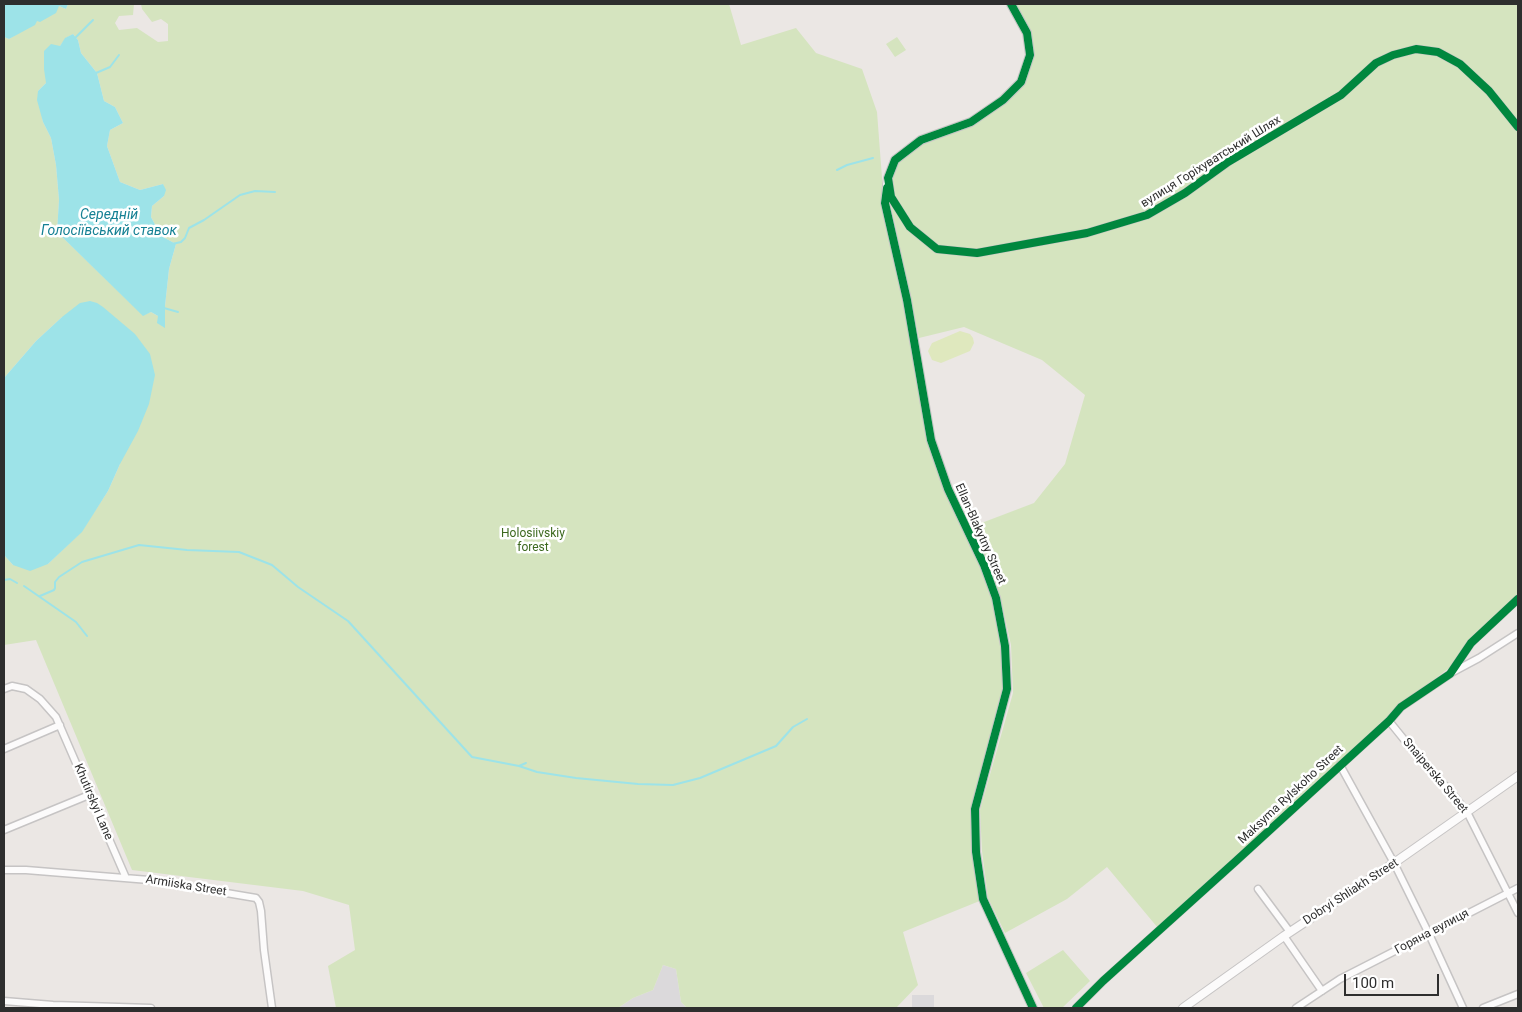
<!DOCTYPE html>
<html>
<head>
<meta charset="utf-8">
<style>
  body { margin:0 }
  #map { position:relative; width:1522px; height:1012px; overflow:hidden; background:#ebe7e4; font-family:Roboto,sans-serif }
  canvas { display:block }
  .frame { position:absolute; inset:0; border:5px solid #2e2e2e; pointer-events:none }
  .scale { position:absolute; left:1344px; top:974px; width:95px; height:22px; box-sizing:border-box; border:2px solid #2e2e2e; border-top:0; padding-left:6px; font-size:15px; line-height:18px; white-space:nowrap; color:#2e2e2e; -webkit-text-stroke:4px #fff; paint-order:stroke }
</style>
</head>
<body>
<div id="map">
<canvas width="1522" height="1012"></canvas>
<div class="frame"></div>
<div class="scale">100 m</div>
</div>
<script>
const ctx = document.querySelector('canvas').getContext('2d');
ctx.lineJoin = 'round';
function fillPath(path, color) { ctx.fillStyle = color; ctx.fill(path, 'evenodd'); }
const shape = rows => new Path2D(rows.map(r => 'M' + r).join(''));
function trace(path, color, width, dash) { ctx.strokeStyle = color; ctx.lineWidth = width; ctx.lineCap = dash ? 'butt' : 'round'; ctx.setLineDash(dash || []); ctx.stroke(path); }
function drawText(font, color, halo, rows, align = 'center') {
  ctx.font = font + ' Roboto,sans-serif'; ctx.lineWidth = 5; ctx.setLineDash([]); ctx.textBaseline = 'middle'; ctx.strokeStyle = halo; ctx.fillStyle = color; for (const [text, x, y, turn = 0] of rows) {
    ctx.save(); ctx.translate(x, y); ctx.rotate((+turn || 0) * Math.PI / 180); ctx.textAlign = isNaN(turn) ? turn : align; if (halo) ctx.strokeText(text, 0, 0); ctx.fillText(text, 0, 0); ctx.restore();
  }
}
const industrial = shape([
  [663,965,676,969,681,1002,687,1008,618,1008,633,998,653,990],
  [912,995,934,995,934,1008,912,1008]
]);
const green = shape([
  [68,4,134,4,133,15,119,16,115,23,119,30,137,28,158,42,168,41,168,24,161,19,152,22,142,9,141,4,729,4,741,45,796,28,816,53,862,69,877,112,884,204,911,340,929,441,994,598,1003,647,1005,688,973,808,982,900,903,932,918,985,896,1008,687,1008,681,1002,676,969,663,965,653,990,633,998,618,1008,336,1008,328,966,355,950,349,905,303,891,132,870,36,640,4,645,4,555,13,565,48,564,81,532,108,491,120,464,62,317,36,341,4,378,4,37,9,39,59,6,66,9],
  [73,34,78,40,81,53,97,73,104,101,115,107,123,123,110,130,107,146,120,182,140,190,163,184,164,196,152,206,151,217,161,236,176,244,169,269,165,306,158,316,151,312,143,315,57,232,59,200,56,165,51,138,43,122,38,91,46,83,60,46,66,38],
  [1014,4,1518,4,1518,596,1453,665,1398,707,1387,720,1158,928,1107,867,1067,899,1005,933,988,898,982,851,980,810,1013,693,1011,645,1000,596,988,562,971,527,1034,503,1065,464,1085,395,1042,360,964,327,919,338,888,192,896,162,922,143,1005,103,1033,56],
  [897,37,906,50,895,57,886,44],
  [1063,950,1090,981,1062,1008,1044,1008,1026,973]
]);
const pitch = shape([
  [960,331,970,334,973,338,974,343,970,351,941,363,932,360,928,351,932,343]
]);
const water = shape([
  [4,4,68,4,66,9,59,6,56,13,40,22,37,21,35,25,9,39,4,37],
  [73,34,78,40,81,53,97,73,104,101,115,107,123,123,110,130,107,146,120,182,140,190,163,184,166,190,164,196,152,206,151,217,161,236,176,244,169,269,165,306,165,328,157,323,158,316,151,312,143,316,57,232,59,200,56,165,51,138,43,122,37,100,38,91,46,83,44,69,44,51,51,44,60,46,65,38],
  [90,301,97,303,103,307,135,334,150,354,155,375,149,404,138,431,120,464,108,491,82,532,48,564,30,571,13,565,4,555,4,378,36,341,62,317,80,303]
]);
const stream = shape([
  [75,38,93,20],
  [96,73,110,67,119,55],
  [837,170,847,165,873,158],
  [172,244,181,242,185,238,189,228,204,220,240,195,255,191,275,192],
  [164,308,178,312],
  [4,580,10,579,17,583],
  [24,586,76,622,87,636],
  [40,596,54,590,55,588,55,582,59,577,82,562,139,545,187,550,239,552,272,565,298,587,348,621,472,757,519,766,537,772,576,778,638,784,673,785,700,778,776,746,793,727,807,719],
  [519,766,526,763]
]);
const minor = shape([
  [889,182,891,197,910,227,937,249,977,253,1087,233,1147,215,1185,193,1228,162,1341,95,1376,63,1393,55,1416,49,1438,52,1460,64,1489,91,1518,127],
  [1451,673,1479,658,1518,633],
  [4,689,12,686,26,689,40,699,56,717,126,878],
  [1389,721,1419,758,1451,792,1467,812,1518,913],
  [4,749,60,725],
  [1340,765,1394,863,1429,934,1463,1008],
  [4,830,89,795],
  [4,870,26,870,149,880,256,898,259,902,261,911,264,950,272,1008],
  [1258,889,1290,932],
  [1284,936,1322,991],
  [4,1001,53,1005,151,1008],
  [1076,1008,1103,981,1236,861,1389,721,1401,707,1450,674,1471,643,1518,599],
  [1296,1008,1340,979,1518,888],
  [1483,1008,1518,994]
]);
const tertiary = shape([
  [1011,4,1027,33,1030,55,1021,82,1003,100,971,122,921,140,895,160,888,178,885,203,907,300,931,440,948,489,984,565,996,598,1005,646,1007,689,975,809,976,852,983,899,1033,1008],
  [1183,1008,1284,936,1394,863,1518,776]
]);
const cycleway = shape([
  [1011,4,1027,33,1030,55,1021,82,1003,100,971,122,921,140,895,160,888,178,891,197,910,227,937,249,977,253,1087,233,1147,215,1185,193,1228,162,1341,95,1376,63,1393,55,1416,49,1438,52,1460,64,1489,91,1518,127],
  [887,188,885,203,907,300,931,440,948,489,984,565,996,598,1005,646,1007,689,975,809,976,852,983,899,1033,1008],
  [1076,1008,1103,981,1236,861,1389,721,1401,707,1450,674,1471,643,1518,599]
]);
const streetNames = [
  ["вулиця Горіхуватський Шлях",1211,162,-32],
  ["Ellan-Blakytny Street",980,534,66],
  ["Snaiperska Street",1435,776,50],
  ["Maksyma Rylskoho Street",1291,795,-43],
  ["Khutirskyi Lane",93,802,67],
  ["Armiiska Street",186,886,9],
  ["Dobryi Shliakh Street",1351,892,-33],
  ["Горяна вулиця",1432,932,-28]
];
const parkNames = [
  ["Holosiivskiy",533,534],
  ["forest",533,548]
];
const waterNames = [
  ["Середній",109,215],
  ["Голосіївський ставок",109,231]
];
fillPath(industrial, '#dbd9db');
fillPath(green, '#d5e4bf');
fillPath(pitch, '#dfe8be');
fillPath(water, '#9de3e8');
trace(stream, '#9de3e8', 2);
trace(minor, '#c6c4c4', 9);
trace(tertiary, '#c6c4c4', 10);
trace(minor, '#fcfbfb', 6);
trace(tertiary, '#fcfbfb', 8);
trace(cycleway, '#00873e', 8);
drawText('12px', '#2e2e2e', '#fff', streetNames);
drawText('12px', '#3d691f', '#fff', parkNames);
drawText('italic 14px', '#158094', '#fff', waterNames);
</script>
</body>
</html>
